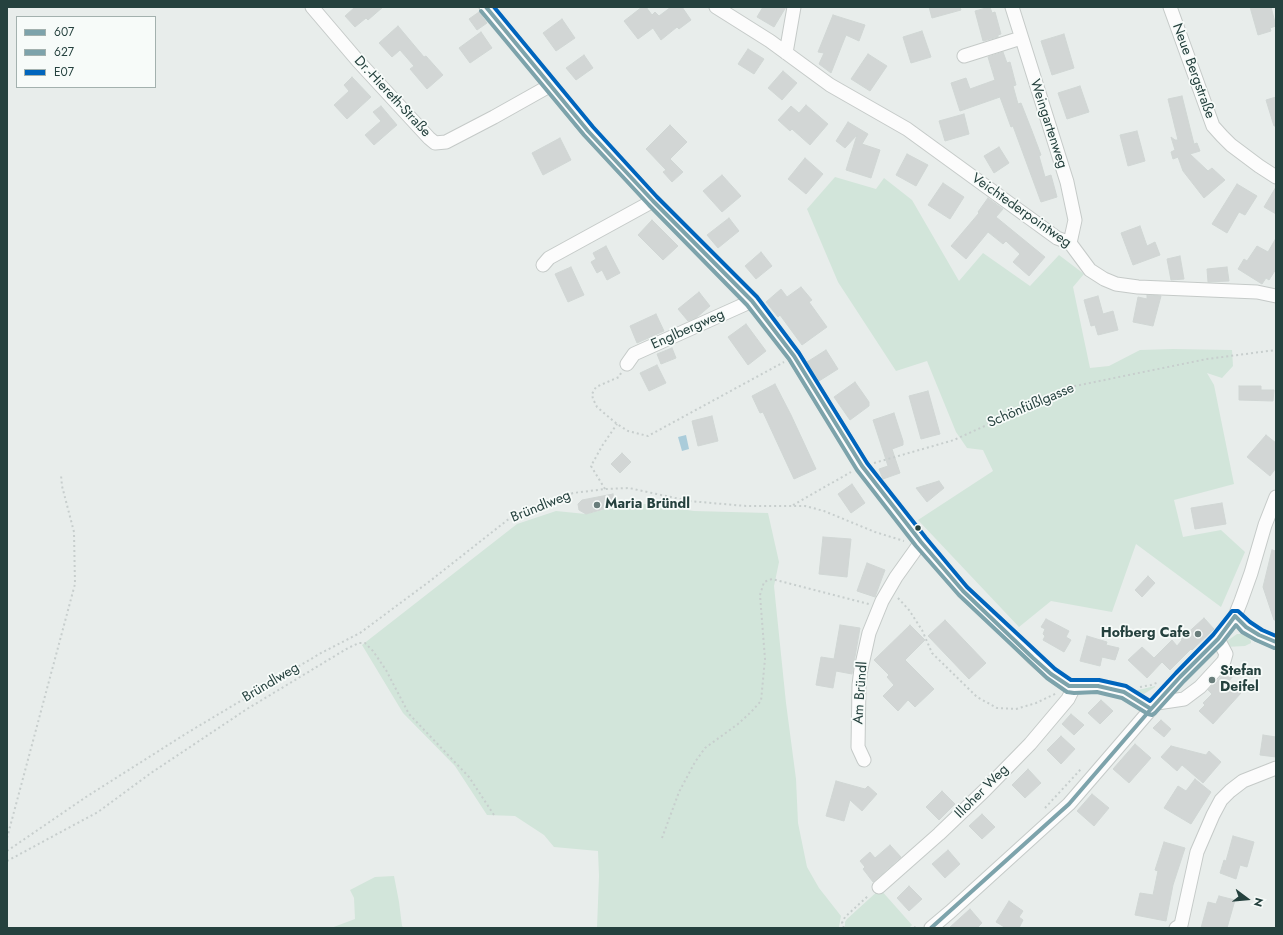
<!DOCTYPE html>
<html>
<head>
<meta charset="utf-8">
<style>
  body { margin:0 }
  #map { position:relative; width:1283px; height:935px; overflow:hidden; background:#e8edeb; font-family:Jost,sans-serif }
  canvas { display:block }
  .frame { position:absolute; inset:0; border:8px solid #25413e; pointer-events:none }
  .legend { position:absolute; left:16px; top:16px; width:140px; height:72px; box-sizing:border-box; background:#f7fbf9; border:1px solid #a3b1ae; margin:0; padding:5px 7px; list-style:none; font-size:12px; color:#25413e }
  .legend li { display:flex; align-items:center; gap:8px; height:20px }
  .legend b { width:20px; border:1px solid #a3b1ae }
  .north { position:absolute; left:1227px; top:879px; width:40px; height:40px; -webkit-text-stroke:3px #f7fbf9; paint-order:stroke; rotate:106deg; font-size:11px; font-weight:700; line-height:16px; text-align:center; color:#25413e }
  .north::after { content:''; display:block; margin:auto; width:14px; height:18px; background:#25413e; clip-path:polygon(50% 0,100% 100%,50% 72%,0 100%) }
</style>
</head>
<body>
<div id="map">
<canvas width="1283" height="935"></canvas>
<div class="frame"></div>
<ul class="legend">
<li><b style="height:5px;background:#7da3ab"></b>607</li>
<li><b style="height:5px;background:#7da3ab"></b>627</li>
<li><b style="height:5px;background:#0065bd"></b>E07</li>
</ul>
<div class="north">N</div>
</div>
<script>
const ctx = document.querySelector('canvas').getContext('2d');
ctx.lineJoin = 'round';
function fillPath(path, color) { ctx.fillStyle = color; ctx.fill(path, 'evenodd'); }
const shape = rows => new Path2D(rows.map(r => 'M' + r).join(''));
function trace(path, color, width, dash) { ctx.strokeStyle = color; ctx.lineWidth = width; ctx.lineCap = dash ? 'butt' : 'round'; ctx.setLineDash(dash || []); ctx.stroke(path); }
function drawText(font, color, halo, rows, align = 'center') {
  ctx.font = font + ' Jost,sans-serif'; ctx.lineWidth = 3.5; ctx.setLineDash([]); ctx.textBaseline = 'middle'; ctx.strokeStyle = halo; ctx.fillStyle = color; for (const [text, x, y, turn = 0] of rows) {
    ctx.save(); ctx.translate(x, y); ctx.rotate((+turn || 0) * Math.PI / 180); ctx.textAlign = isNaN(turn) ? turn : align; if (halo) ctx.strokeText(text, 0, 0); ctx.fillText(text, 0, 0); ctx.restore();
  }
}
const green = shape([
  [835,177,876,189,884,178,912,200,959,281,983,253,1030,286,1059,255,1084,274,1073,287,1090,368,1109,366,1140,350,1173,349,1232,350,1233,366,1222,378,1207,373,1214,385,1234,484,1174,500,1183,537,1221,530,1245,552,1221,607,1136,544,1112,612,1051,601,1019,627,918,520,993,471,983,450,967,448,956,432,927,361,896,371,838,282,807,209],
  [638,503,694,511,768,513,779,562,774,586,786,703,796,779,798,823,807,867,819,888,841,916,839,927,840,928,597,928,599,876,598,851,554,847,544,835,515,816,487,815,455,766,403,713,362,645,517,524,556,511,586,514,615,507],
  [1237,634,1240,634,1246,635,1251,641,1251,643,1245,646,1225,647,1224,643],
  [1155,687,1144,694,1134,691,1155,686],
  [394,876,399,902,402,926,404,928,331,928,355,919,354,898,350,890,375,877],
  [880,889,912,925,909,928,845,928,845,922,847,919]
]);
const water = shape([
  [686,435,689,449,682,451,678,437]
]);
const building = shape([
  [355,7,383,7,368,20,366,18,355,27,345,16,355,7],
  [642,7,646,7,652,15,655,12,659,16,671,7,682,7,691,20,679,29,677,27,661,40,653,28,638,39,624,21,642,7],
  [763,7,786,7,774,27,757,17,763,7],
  [929,7,960,7,961,10,932,18,929,7],
  [990,7,992,13,995,12,1001,34,998,35,998,37,983,41,975,11,990,7],
  [1250,7,1271,7,1276,26,1270,28,1271,31,1258,35,1250,7],
  [479,12,487,23,477,30,469,19,479,12],
  [833,15,865,25,859,41,846,35,831,73,819,64,824,53,818,52,833,15],
  [562,19,575,38,556,51,543,33,562,19],
  [398,26,424,57,426,56,443,75,427,89,410,69,414,66,400,50,392,57,379,43,398,26],
  [922,31,931,57,911,63,903,37,922,31],
  [481,32,492,48,470,63,459,48,481,32],
  [1064,34,1074,68,1052,75,1041,41,1064,34],
  [748,49,764,59,754,74,738,64,748,49],
  [1003,52,1007,63,1010,62,1016,85,1013,86,1018,104,1021,103,1032,131,1041,155,1039,156,1045,177,1051,175,1057,197,1041,202,1013,126,1011,127,1000,97,960,111,951,83,966,78,970,89,995,80,988,57,1003,52],
  [868,54,887,66,870,91,851,79,868,54],
  [584,55,593,68,576,80,566,68,584,55],
  [783,71,797,83,782,100,768,88,783,71],
  [352,77,371,97,347,119,334,105,349,91,344,85,352,77],
  [1080,86,1089,112,1067,119,1058,93,1080,86],
  [1182,96,1194,144,1197,143,1200,151,1190,154,1208,171,1212,168,1225,180,1204,198,1183,171,1178,157,1173,159,1171,152,1175,150,1171,137,1175,140,1178,140,1168,99,1182,96],
  [1276,97,1276,126,1274,126,1266,100,1276,97],
  [806,105,828,124,810,145,792,129,790,131,778,120,791,106,799,113,806,105],
  [381,106,397,125,374,145,365,135,381,121,373,112,381,106],
  [964,114,969,134,945,141,939,121,964,114],
  [848,122,868,134,862,144,880,150,871,178,846,170,857,135,845,148,836,141,848,122],
  [670,125,687,142,670,159,683,172,672,182,663,172,666,170,646,149,670,125],
  [1137,131,1145,161,1128,166,1120,135,1137,131],
  [560,138,571,160,543,175,532,153,560,138],
  [999,147,1009,163,994,173,984,156,999,147],
  [907,154,928,165,916,186,896,175,907,154],
  [805,158,823,174,806,194,788,179,805,158],
  [722,175,741,196,722,212,703,191,722,175],
  [943,183,964,197,950,219,928,205,943,183],
  [1237,184,1257,196,1245,215,1239,212,1227,233,1212,224,1237,184],
  [1276,187,1276,214,1264,207,1276,187],
  [988,198,1003,209,996,217,1045,257,1029,276,1013,262,1020,254,1006,241,1003,244,988,232,966,259,951,246,979,213,978,212,988,198],
  [729,218,739,231,718,248,707,235,729,218],
  [652,220,678,246,663,260,638,235,652,220],
  [1140,226,1147,246,1155,242,1160,255,1133,265,1121,233,1140,226],
  [1276,238,1276,269,1269,280,1266,278,1262,284,1238,269,1244,259,1247,261,1257,246,1268,252,1276,238],
  [606,246,620,273,607,280,602,270,597,273,591,262,596,259,593,253,606,246],
  [761,252,772,266,756,279,745,266,761,252],
  [1180,256,1184,279,1171,280,1167,259,1180,256],
  [571,267,584,295,568,302,555,274,571,267],
  [1227,267,1229,281,1208,282,1207,269,1227,267],
  [801,287,812,300,809,302,827,327,802,345,780,315,778,317,766,302,781,289,787,297,801,287],
  [699,292,710,306,696,318,688,321,678,309,699,292],
  [1147,295,1161,296,1153,326,1133,322,1138,297,1147,299,1147,295],
  [1098,296,1103,314,1113,311,1118,330,1098,335,1095,325,1091,326,1084,300,1098,296],
  [656,314,664,331,637,343,630,326,656,314],
  [746,324,766,351,748,365,728,337,746,324],
  [672,348,676,358,661,364,657,354,672,348],
  [826,350,838,369,819,381,807,362,826,350],
  [657,365,666,383,649,391,640,373,657,365],
  [855,382,869,402,869,406,850,420,834,397,855,382],
  [775,384,791,415,816,469,794,479,763,412,760,413,752,396,775,384],
  [1239,386,1261,386,1261,390,1274,390,1273,401,1239,400,1239,386],
  [928,391,940,434,921,439,909,396,928,391],
  [894,413,903,441,903,445,892,449,900,473,883,479,879,469,888,466,873,420,894,413],
  [712,416,718,441,698,446,692,421,712,416],
  [1266,435,1276,443,1276,468,1270,476,1247,457,1266,435],
  [622,453,631,462,620,473,611,464,622,453],
  [939,481,944,488,927,502,916,488,939,481],
  [852,484,865,503,851,513,838,494,852,484],
  [613,494,615,506,586,514,579,510,578,504,582,500,613,494],
  [1222,503,1226,524,1195,529,1191,508,1222,503],
  [823,537,851,539,847,577,819,574,823,537],
  [1272,550,1276,551,1276,620,1274,620,1263,587,1272,550],
  [867,563,885,570,875,597,857,591,867,563],
  [1148,576,1155,583,1142,597,1135,590,1148,576],
  [1204,618,1214,629,1192,650,1191,649,1170,670,1162,662,1147,678,1128,660,1142,647,1154,658,1172,640,1177,646,1182,640,1181,639,1204,618],
  [1046,619,1069,631,1066,637,1071,640,1064,652,1043,640,1045,636,1043,634,1045,629,1041,627,1046,619],
  [945,620,986,663,969,679,928,636,945,620],
  [840,625,860,628,852,674,836,671,833,688,816,685,821,657,834,659,840,625],
  [910,625,925,640,905,660,934,689,915,707,908,700,898,711,883,696,894,685,887,677,889,675,874,660,910,625],
  [1087,636,1107,642,1106,645,1119,648,1115,660,1102,657,1100,666,1080,661,1087,636],
  [1229,668,1235,674,1228,682,1241,693,1213,724,1199,711,1205,705,1203,703,1212,694,1208,690,1229,668],
  [1101,700,1113,711,1100,724,1088,713,1101,700],
  [1071,714,1084,725,1074,735,1062,724,1071,714],
  [1161,720,1171,729,1164,737,1153,728,1161,720],
  [1263,735,1276,737,1276,757,1260,755,1263,735],
  [1061,736,1075,749,1061,764,1047,750,1061,736],
  [1135,744,1151,758,1129,783,1113,769,1135,744],
  [1171,746,1206,755,1209,751,1221,762,1203,783,1182,765,1177,771,1161,757,1171,746],
  [1028,769,1041,783,1025,798,1012,785,1028,769],
  [1195,779,1211,792,1191,824,1164,808,1178,786,1186,791,1195,779],
  [836,781,865,789,868,786,877,794,862,811,850,800,844,821,826,816,836,781],
  [942,791,955,804,939,820,926,807,942,791],
  [1092,794,1109,808,1094,826,1077,811,1092,794],
  [982,814,995,827,982,839,969,826,982,814],
  [1233,836,1254,842,1247,867,1240,865,1236,879,1220,873,1224,860,1226,861,1233,836],
  [1164,842,1185,848,1173,885,1166,921,1135,915,1140,893,1153,895,1158,871,1155,870,1164,842],
  [890,845,901,857,873,882,863,869,865,867,860,861,870,852,875,858,890,845],
  [948,850,960,864,945,878,932,864,948,850],
  [909,886,922,899,909,911,897,898,909,886],
  [1219,896,1235,900,1227,928,1201,928,1208,902,1216,904,1219,896],
  [1009,901,1023,911,1019,917,1023,920,1019,928,1006,928,996,922,1009,901],
  [970,909,982,923,977,928,949,928,970,909]
]);
const path = shape([
  [621,373,619,377,596,387,592,394,593,399,597,407,617,424,628,431,648,436,784,362],
  [874,463,954,440,1070,387,1207,359,1276,350],
  [605,489,591,466,602,446,617,424],
  [793,505,851,472],
  [898,598,909,610,922,630,932,653,977,697,997,708,1016,709,1036,703,1057,693],
  [1140,687,1151,685,1159,682],
  [1045,808,1081,769],
  [7,838,75,584,74,532,62,486,61,475],
  [662,838,679,792,695,762,705,748,738,724,751,712,761,701,765,659,760,595,764,582,772,579,869,604],
  [7,851,86,797,187,733,321,653,360,633,430,581,510,518,573,493,605,489,629,488,689,501,746,506,805,506,824,511,875,532,904,541],
  [7,861,98,812,151,773,247,709,348,648,359,643,365,643,373,651,386,670,409,714,469,777,494,815],
  [844,928,842,923,845,917,869,895],
  [914,928,918,925]
]);
const minor = shape([
  [312,7,358,61,429,138,435,143,446,142,494,117,551,85],
  [486,7,588,131,653,201,752,301,794,356,862,466,921,542,963,591,1007,632,1033,658,1051,674,1069,686,1074,687,1098,686,1124,692,1151,709],
  [716,7,770,41,830,85,907,129,1057,238,1070,243,1090,270,1104,279,1116,284,1138,287,1257,292,1276,296],
  [1012,7,1067,182,1075,220,1070,243],
  [1170,7,1213,126,1222,136,1231,145,1259,166,1276,177],
  [786,53,794,7],
  [964,56,1021,38],
  [543,265,549,258,653,201],
  [627,364,634,354,752,301],
  [1235,616,1246,627,1259,635,1276,642],
  [1157,703,1184,699,1200,687,1224,661,1226,654,1218,639],
  [864,760,858,747,859,685,861,669,869,633,882,601,896,577,921,542],
  [879,887,939,834,985,790,1030,744,1068,699,1074,687],
  [931,928,950,912,1069,804,1151,709,1180,677,1218,639,1235,616,1241,601,1251,573,1265,525,1276,497],
  [1176,928,1181,925,1197,852,1213,815,1221,800,1230,791,1243,781,1276,768]
]);
const bus1 = shape([
  [486,7,588,131,653,201,752,301,794,356,862,466,921,542,963,591,1033,658,1051,674,1069,686,1098,686,1124,692,1151,709],
  [1235,616,1246,627,1259,635,1276,642],
  [931,928,1069,804,1151,709,1180,677,1218,639,1235,616]
]);
const bus2 = shape([
  [481,11,584,135,649,205,747,305,789,359,857,470,916,546,959,595,1047,678,1067,692,1074,693,1097,692,1122,698,1148,714,1152,715,1155,713,1184,681,1222,643,1236,625,1242,632,1256,640,1274,648]
]);
const bus3 = shape([
  [494,7,593,127,657,197,757,297,799,353,867,463,926,538,967,587,1055,669,1071,680,1099,680,1126,686,1150,701,1176,673,1213,635,1232,611,1238,611,1250,622,1262,630,1276,636]
]);
const markers = [
  [597,505,4,"#697d7b"],
  [918,528,3.5,"#25413e"],
  [1198,634,4,"#697d7b"],
  [1212,680,4,"#697d7b"]
];
const streetNames = [
  ["Neue Bergstraße",1193,71,70],
  ["Dr.-Hiereth-Straße",392,97,47],
  ["Weingartenweg",1048,124,72],
  ["Veichtederpointweg",1021,211,35],
  ["Englbergweg",688,330,-24],
  ["Schönfüßlgasse",1031,406,-23],
  ["Bründlweg",541,507,-22],
  ["Bründlweg",271,683,-31],
  ["Am Bründl",861,693,-86],
  ["Illoher Weg",982,792,-45]
];
const poiNames = [
  ["Maria Bründl",605,505],
  ["Hofberg Cafe",1190,634,"right"],
  ["Stefan",1220,672],
  ["Deifel",1220,688]
];
fillPath(green, '#d2e5da');
fillPath(water, '#aaccda');
fillPath(building, '#d2d6d5');
trace(building, '#d0d6d4', 1);
trace(minor, '#c5cac8', 15);
trace(path, '#c7cecd', 2, [2, 3]);
trace(minor, '#fcfcfc', 13);
trace(bus1, '#7da3ab', 4);
trace(bus2, '#7da3ab', 4);
trace(bus3, '#0065bd', 4);
for (const [x, y, r, color] of markers) { const dot = new Path2D(); dot.arc(x, y, r, 0, 2 * Math.PI); ctx.fillStyle = color; ctx.fill(dot); trace(dot, '#f7fbf9', 1.5); }
drawText('14px', '#25413e', '#f7fbf9', streetNames);
drawText('bold 14px', '#25413e', '#f7fbf9', poiNames, 'left');
</script>
</body>
</html>
